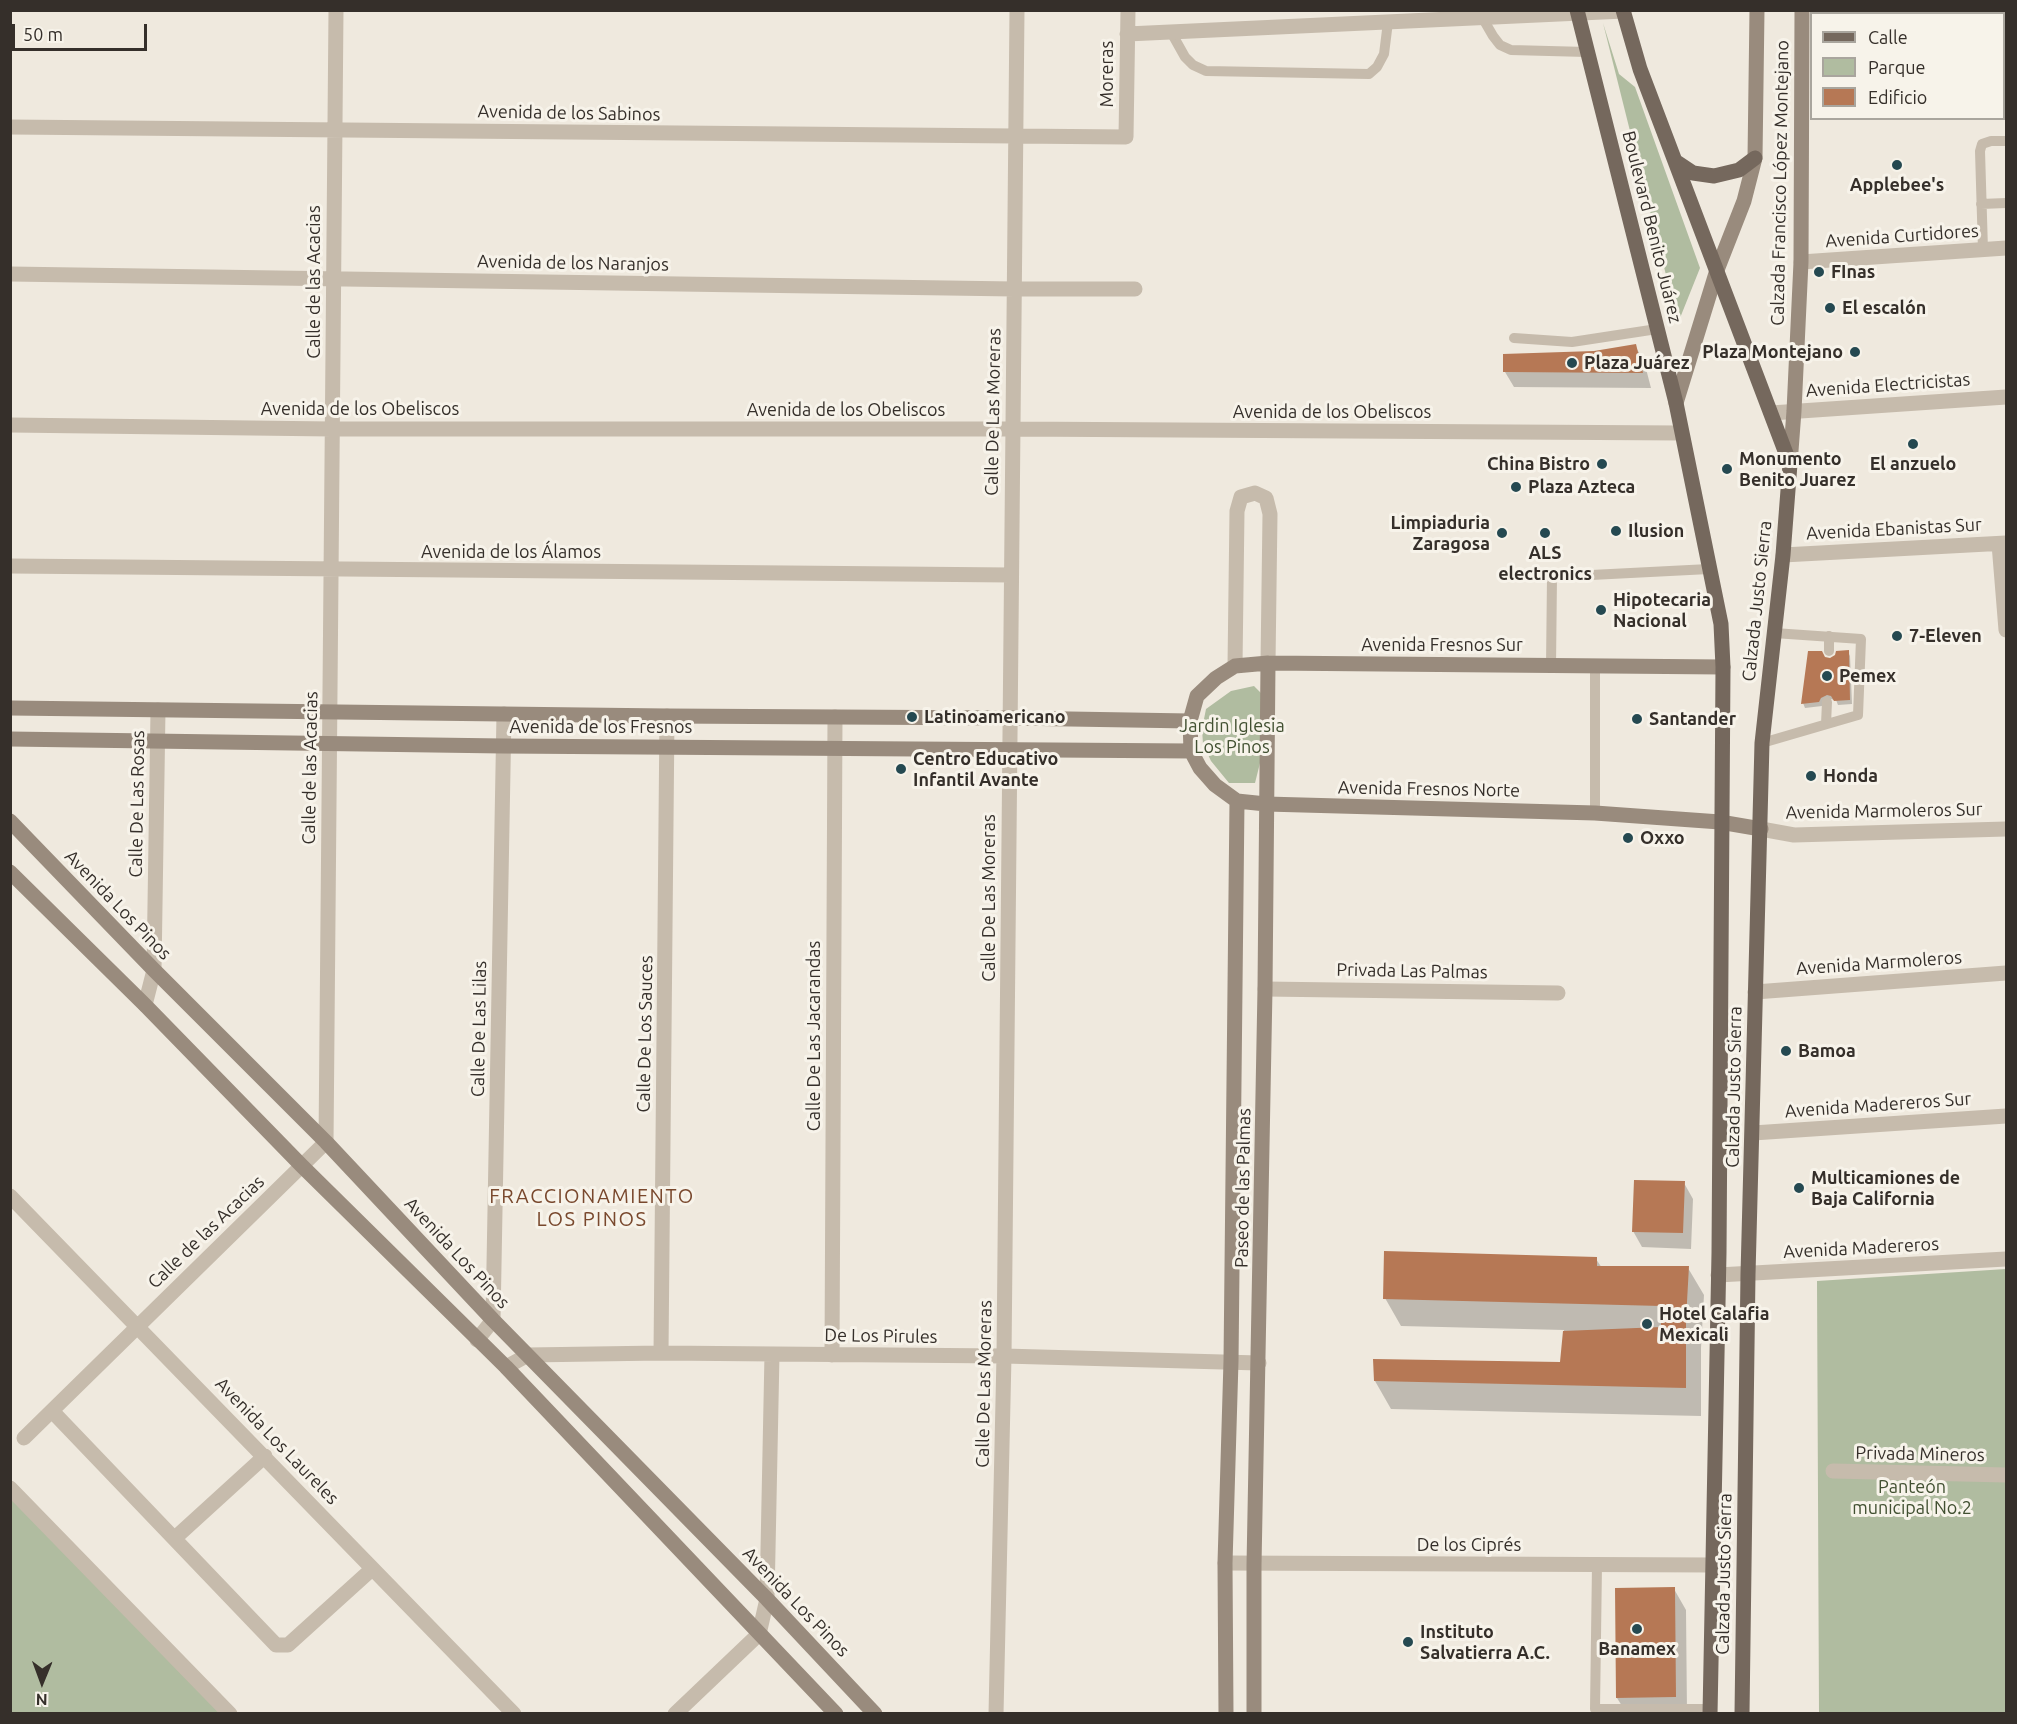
<!DOCTYPE html>
<html>
<head>
<meta charset="utf-8">
<style>
  body { margin:0 }
  #map { position:relative; width:2017px; height:1724px; overflow:hidden; background:#efe9de; font-family:Ubuntu,sans-serif }
  canvas { display:block }
  .frame { position:absolute; inset:0; border:12px solid #352f2a; pointer-events:none }
  .legend { position:absolute; left:1810px; top:12px; width:195px; height:108px; box-sizing:border-box; background:#f7f3ea; border:2px solid #a9a59d; margin:0; padding:8px 10px; list-style:none; font-size:18px; color:#352f2a }
  .legend li { display:flex; align-items:center; gap:12px; height:30px }
  .legend b { width:30px; border:2px solid #a9a59d }
  .north { position:absolute; left:12px; top:1652px; width:60px; height:60px; -webkit-text-stroke:4px #f7f3ea; paint-order:stroke; rotate:181deg; font-size:16px; font-weight:700; line-height:24px; text-align:center; color:#352f2a }
  .north::after { content:''; display:block; margin:auto; width:21px; height:27px; background:#352f2a; clip-path:polygon(50% 0,100% 100%,50% 72%,0 100%) }
  .scale { position:absolute; left:12px; top:24px; width:135px; height:27px; box-sizing:border-box; border:3px solid #352f2a; border-top:0; padding-left:8px; font-size:18px; line-height:21px; white-space:nowrap; color:#352f2a; -webkit-text-stroke:4px #f7f3ea; paint-order:stroke }
</style>
</head>
<body>
<div id="map">
<canvas width="2017" height="1724"></canvas>
<div class="frame"></div>
<ul class="legend">
<li><b style="height:8px;background:#75685d"></b>Calle</li>
<li><b style="height:16px;background:#b0bca0"></b>Parque</li>
<li><b style="height:16px;background:#b67855"></b>Edificio</li>
</ul>
<div class="north">N</div>
<div class="scale">50 m</div>
</div>
<script>
const ctx = document.querySelector('canvas').getContext('2d');
ctx.lineJoin = 'round';
function fillPath(path, color) { ctx.fillStyle = color; ctx.fill(path, 'evenodd'); }
const shape = rows => new Path2D(rows.map(r => 'M' + r).join(''));
function trace(path, color, width, dash) { ctx.strokeStyle = color; ctx.lineWidth = width; ctx.lineCap = dash ? 'butt' : 'round'; ctx.setLineDash(dash || []); ctx.stroke(path); }
function drawText(font, color, halo, rows, align = 'center') {
  ctx.font = font + ' Ubuntu,sans-serif'; ctx.lineWidth = 6; ctx.setLineDash([]); ctx.textBaseline = 'middle'; ctx.strokeStyle = halo; ctx.fillStyle = color; for (const [text, x, y, turn = 0] of rows) {
    ctx.save(); ctx.translate(x, y); ctx.rotate((+turn || 0) * Math.PI / 180); ctx.textAlign = isNaN(turn) ? turn : align; if (halo) ctx.strokeText(text, 0, 0); ctx.fillText(text, 0, 0); ctx.restore();
  }
}
const green = shape([
  [1603,23,1619,74,1635,87,1700,268,1678,323],
  [1254,686,1263,695,1261,759,1255,783,1229,783,1211,761,1203,744,1202,729,1206,709,1231,691],
  [2006,1269,2006,1713,1819,1713,1817,1281],
  [11,1488,230,1713,11,1713]
]);
const shadow = shape([
  [1635,346,1644,361,1651,388,1514,387,1505,372],
  [1848,652,1850,656,1852,704,1838,705,1836,700,1830,699,1822,706,1805,708,1803,703,1824,658,1830,660],
  [1684,1183,1693,1199,1691,1249,1642,1247,1633,1231],
  [1596,1259,1602,1268,1688,1268,1704,1295,1701,1348,1701,1416,1391,1409,1375,1381,1561,1363,1564,1330,1401,1326,1385,1298],
  [1674,1589,1686,1610,1687,1714,1627,1714,1617,1698]
]);
const building = shape([
  [1636,344,1643,373,1503,372,1503,354,1594,351],
  [1849,650,1850,700,1834,701,1831,696,1827,695,1821,698,1819,702,1801,704,1808,651,1822,651,1825,657,1830,658,1835,655,1836,651],
  [1634,1180,1685,1181,1683,1233,1632,1232],
  [1384,1251,1597,1257,1597,1266,1689,1266,1686,1320,1686,1388,1374,1381,1373,1359,1560,1362,1563,1331,1661,1327,1661,1306,1383,1299],
  [1675,1587,1676,1697,1616,1698,1615,1588]
]);
const lane = shape([
  [1482,17,1493,36,1500,45,1511,50,1587,52],
  [2004,26,2006,26],
  [1171,32,1185,57,1193,65,1206,71,1369,74,1377,67,1384,54,1388,22],
  [1981,204,2006,203],
  [1983,250,1980,151,1982,144,1991,141,2006,141],
  [1514,338,1572,342,1657,329],
  [1829,636,1829,651],
  [1551,666,1552,577,1709,569],
  [1826,724,1827,702],
  [1762,743,1858,715,1861,639,1774,633],
  [1595,813,1595,666],
  [1597,1565,1595,1709,1710,1709]
]);
const street = shape([
  [1127,34,1624,11],
  [10,127,1126,137,1128,10],
  [1801,262,2006,248],
  [10,274,1014,289,1135,289],
  [1771,413,2006,397],
  [10,425,332,429,1012,429,1681,433],
  [1999,544,2006,630],
  [1783,555,2006,543],
  [10,566,1011,575],
  [1235,666,1237,511,1241,497,1255,493,1266,498,1270,514,1268,663],
  [1761,829,1794,835,2006,829],
  [1265,989,1558,993],
  [1755,992,2006,973],
  [145,1005,154,970,158,710],
  [1753,1133,2006,1116],
  [10,1196,514,1714],
  [1718,1275,2006,1259],
  [477,1340,493,1320,504,714],
  [661,1353,667,716],
  [832,1355,835,717],
  [506,1367,528,1355,661,1353,1004,1356,1259,1363],
  [52,1411,276,1645,288,1645,372,1569],
  [24,1438,326,1142,336,10],
  [1833,1471,2006,1475],
  [10,1488,230,1714],
  [175,1538,265,1456],
  [1225,1563,1713,1565],
  [675,1714,759,1634,767,1599,772,1354],
  [996,1714,1004,1356,1017,10]
]);
const secondary = shape([
  [1676,403,1717,270,1744,201,1755,158,1757,10],
  [1790,464,1794,411,1801,262,1802,10],
  [1723,667,1268,663,1235,666,1216,678,1197,696,1190,721,1191,751,1200,768,1215,785,1237,801,1266,804,1595,813,1720,822,1761,829],
  [10,708,667,716,1010,718,1190,721],
  [10,739,503,746,1191,751],
  [10,821,154,970,326,1142,493,1320,767,1599,875,1714],
  [10,872,145,1005,302,1166,506,1367,836,1714],
  [1226,1714,1225,1563,1231,1361,1237,801],
  [1254,1714,1254,1565,1265,989,1268,663]
]);
const primary = shape([
  [1577,10,1676,403,1721,624,1723,667,1719,1253,1710,1714],
  [1623,10,1640,69,1790,464,1783,555,1762,743,1748,1274,1742,1714],
  [1675,161,1693,173,1714,176,1739,170,1755,158]
]);
const markers = [
  [1897,165,6,"#254951"],
  [1819,272,6,"#254951"],
  [1830,308,6,"#254951"],
  [1855,352,6,"#254951"],
  [1572,363,6,"#254951"],
  [1913,444,6,"#254951"],
  [1602,464,6,"#254951"],
  [1727,469,6,"#254951"],
  [1516,487,6,"#254951"],
  [1616,531,6,"#254951"],
  [1502,533,6,"#254951"],
  [1545,533,6,"#254951"],
  [1601,610,6,"#254951"],
  [1897,636,6,"#254951"],
  [1827,676,6,"#254951"],
  [912,717,6,"#254951"],
  [1637,719,6,"#254951"],
  [901,769,6,"#254951"],
  [1811,776,6,"#254951"],
  [1628,838,6,"#254951"],
  [1786,1051,6,"#254951"],
  [1799,1188,6,"#254951"],
  [1647,1324,6,"#254951"],
  [1637,1629,6,"#254951"],
  [1408,1642,6,"#254951"]
];
const streetNames = [
  ["Moreras",1107,74,-90],
  ["Avenida de los Sabinos",569,113,1],
  ["Calzada Francisco López Montejano",1780,183,-89],
  ["Boulevard Benito Juárez",1652,227,76],
  ["Avenida Curtidores",1902,236,-4],
  ["Avenida de los Naranjos",573,263,1],
  ["Calle de las Acacias",314,282,-90],
  ["Avenida Electricistas",1888,385,-4],
  ["Avenida de los Obeliscos",360,409],
  ["Avenida de los Obeliscos",846,410],
  ["Calle De Las Moreras",993,412,-89],
  ["Avenida de los Obeliscos",1332,412],
  ["Avenida Ebanistas Sur",1894,529,-3],
  ["Avenida de los Álamos",511,552],
  ["Calzada Justo Sierra",1757,601,-84],
  ["Avenida Fresnos Sur",1442,645],
  ["Avenida de los Fresnos",601,727],
  ["Calle de las Acacias",310,768,-89],
  ["Avenida Fresnos Norte",1429,789,1],
  ["Calle De Las Rosas",137,804,-89],
  ["Avenida Marmoleros Sur",1884,811,-1],
  ["Calle De Las Moreras",989,898,-90],
  ["Avenida Los Pinos",118,905,46],
  ["Avenida Marmoleros",1879,963,-4],
  ["Privada Las Palmas",1412,971,1],
  ["Calle De Las Lilas",479,1029,-89],
  ["Calle De Los Sauces",645,1034,-89],
  ["Calle De Las Jacarandas",814,1036,-90],
  ["Calzada Justo Sierra",1734,1087,-89],
  ["Avenida Madereros Sur",1878,1105,-4],
  ["Paseo de las Palmas",1243,1188,-89],
  ["Calle de las Acacias",206,1232,-44],
  ["Avenida Madereros",1861,1248,-3],
  ["Avenida Los Pinos",457,1253,47],
  ["De Los Pirules",881,1336,1],
  ["Calle De Las Moreras",984,1384,-89],
  ["Avenida Los Laureles",277,1441,46],
  ["Privada Mineros",1920,1454,1],
  ["De los Ciprés",1469,1545],
  ["Calzada Justo Sierra",1724,1574,-89],
  ["Avenida Los Pinos",796,1602,46]
];
const poiNames = [
  ["Applebee's",1897,185,"center"],
  ["FInas",1831,272],
  ["El escalón",1842,308],
  ["Plaza Montejano",1843,352,"right"],
  ["Plaza Juárez",1584,363],
  ["Monumento",1739,459],
  ["Benito Juarez",1739,480],
  ["China Bistro",1590,464,"right"],
  ["El anzuelo",1913,464,"center"],
  ["Plaza Azteca",1528,487],
  ["Limpiaduria",1490,523,"right"],
  ["Zaragosa",1490,544,"right"],
  ["Ilusion",1628,531],
  ["ALS",1545,553,"center"],
  ["electronics",1545,574,"center"],
  ["Hipotecaria",1613,600],
  ["Nacional",1613,621],
  ["7-Eleven",1909,636],
  ["Pemex",1839,676],
  ["Latinoamericano",924,717],
  ["Santander",1649,719],
  ["Centro Educativo",913,759],
  ["Infantil Avante",913,780],
  ["Honda",1823,776],
  ["Oxxo",1640,838],
  ["Bamoa",1798,1051],
  ["Multicamiones de",1811,1178],
  ["Baja California",1811,1199],
  ["Hotel Calafia",1659,1314],
  ["Mexicali",1659,1335],
  ["Instituto",1420,1632],
  ["Salvatierra A.C.",1420,1653],
  ["Banamex",1637,1649,"center"]
];
const parkNames = [
  ["Jardin Iglesia",1232,726],
  ["Los Pinos",1232,747],
  ["Panteón",1912,1487],
  ["municipal No.2",1912,1508]
];
const neighbourhoodNames = [
  ["FRACCIONAMIENTO",592,1196],
  ["LOS PINOS",592,1219]
];
fillPath(green, '#b0bca0');
fillPath(shadow, '#0003');
fillPath(building, '#b67855');
trace(lane, '#c6bbac', 10);
trace(street, '#c6bbac', 15);
trace(secondary, '#998b7d', 15);
trace(primary, '#75685d', 15);
for (const [x, y, r, color] of markers) { const dot = new Path2D(); dot.arc(x, y, r, 0, 2 * Math.PI); ctx.fillStyle = color; ctx.fill(dot); trace(dot, '#f7f3ea', 2); }
drawText('18px', '#352f2a', '#f7f3ea', streetNames);
drawText('bold 18px', '#352f2a', '#f7f3ea', poiNames, 'left');
drawText('18px', '#415031', '#f7f3ea', parkNames);
ctx.letterSpacing = '1.5px';
drawText('20px', '#79482d', '#f7f3ea', neighbourhoodNames);
ctx.letterSpacing = '0px';
</script>
</body>
</html>
